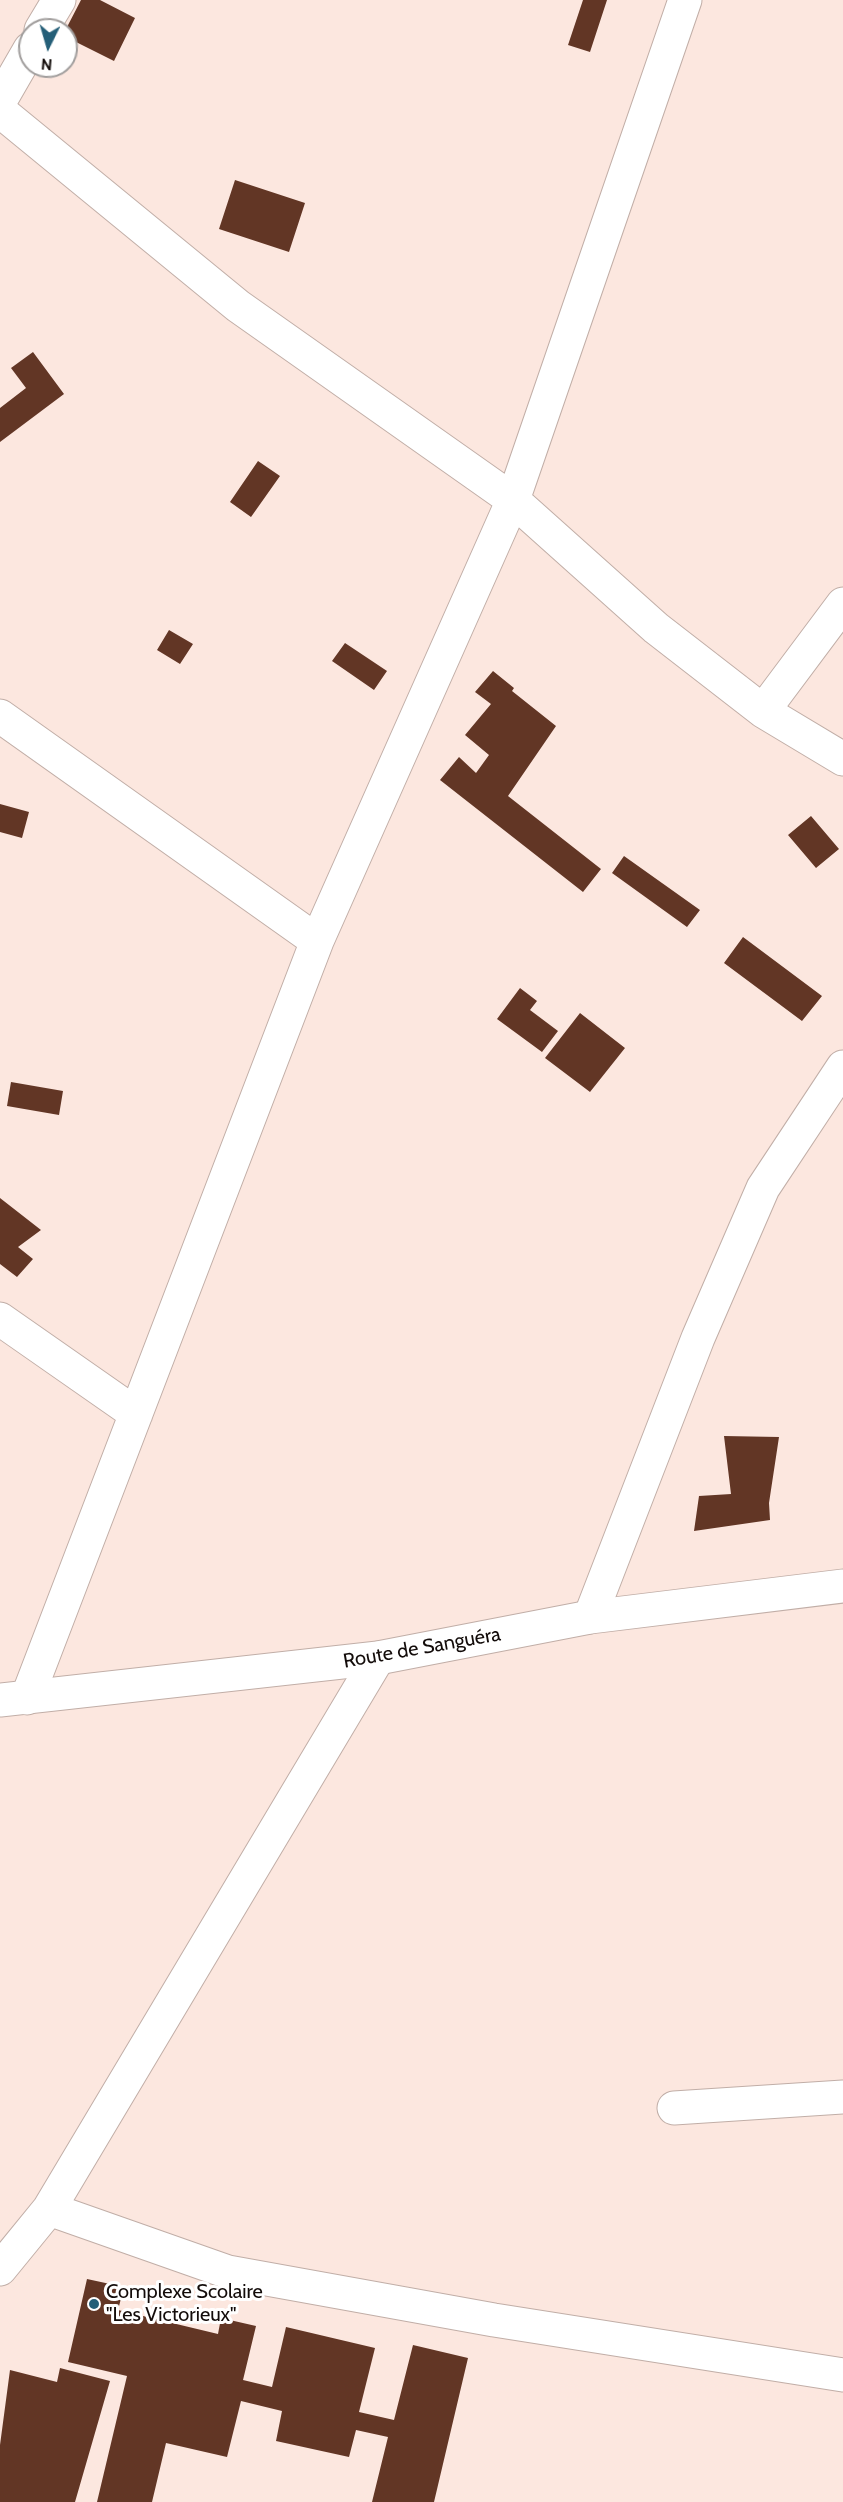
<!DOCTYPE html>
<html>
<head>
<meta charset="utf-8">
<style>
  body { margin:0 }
  #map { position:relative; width:843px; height:2502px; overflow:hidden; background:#fce7df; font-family:Cabin,sans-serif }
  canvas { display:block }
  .north { position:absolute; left:18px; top:18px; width:60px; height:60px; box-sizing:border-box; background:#fff; border:2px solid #a19e9d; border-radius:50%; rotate:185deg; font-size:16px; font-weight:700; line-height:24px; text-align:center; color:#130c0a }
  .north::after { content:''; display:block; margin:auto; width:21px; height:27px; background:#255f78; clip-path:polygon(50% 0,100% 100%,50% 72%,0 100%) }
</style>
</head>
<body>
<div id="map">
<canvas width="843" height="2502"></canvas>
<div class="north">N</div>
</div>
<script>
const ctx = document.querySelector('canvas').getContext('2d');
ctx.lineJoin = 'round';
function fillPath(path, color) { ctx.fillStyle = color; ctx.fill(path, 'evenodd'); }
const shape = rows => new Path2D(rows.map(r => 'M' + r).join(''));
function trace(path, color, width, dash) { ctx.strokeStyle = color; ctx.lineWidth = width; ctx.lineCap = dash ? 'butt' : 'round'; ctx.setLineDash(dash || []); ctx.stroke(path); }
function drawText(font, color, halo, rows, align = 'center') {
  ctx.font = font + ' Cabin,sans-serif'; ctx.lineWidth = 6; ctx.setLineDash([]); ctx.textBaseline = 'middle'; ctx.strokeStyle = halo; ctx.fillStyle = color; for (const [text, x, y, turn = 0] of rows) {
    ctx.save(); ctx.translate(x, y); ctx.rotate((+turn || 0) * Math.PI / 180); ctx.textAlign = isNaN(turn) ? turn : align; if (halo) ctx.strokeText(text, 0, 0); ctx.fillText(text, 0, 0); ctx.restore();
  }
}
const building = shape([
  [81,0,100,0,135,18,114,61,66,37,66,29],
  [583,0,607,0,590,52,568,45],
  [235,180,305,203,289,252,219,229],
  [33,352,64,394,0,442,0,408,26,388,11,368],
  [258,461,280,476,251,517,230,502],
  [169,630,193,644,180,664,157,650],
  [345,643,387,671,374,690,332,661],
  [493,671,514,688,512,691,556,726,508,796,601,869,583,892,440,780,459,757,476,773,489,755,465,735,491,704,475,692],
  [0,804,29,812,22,838,0,832],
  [811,816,839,849,816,868,788,835],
  [624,856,700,910,687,927,612,873],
  [743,937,822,996,802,1021,724,963],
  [520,988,537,1001,530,1010,558,1031,542,1052,497,1019],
  [580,1013,625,1048,590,1092,545,1058],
  [11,1082,63,1091,59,1115,7,1106],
  [0,1198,41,1230,18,1247,33,1259,17,1277,0,1264],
  [724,1436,779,1437,769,1503,770,1520,694,1531,699,1496,731,1494],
  [87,2279,124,2287,118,2310,218,2334,221,2318,256,2326,243,2380,272,2387,286,2327,375,2348,359,2412,394,2420,413,2345,468,2358,434,2502,372,2502,388,2437,356,2430,349,2457,276,2441,282,2411,241,2401,227,2457,166,2443,152,2502,97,2502,127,2376,68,2362],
  [60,2368,110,2381,75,2502,0,2502,0,2445,10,2370,57,2382]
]);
const minor = shape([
  [41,30,59,0],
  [0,101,30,49],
  [0,111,238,306,513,500,656,628,763,711,843,759],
  [763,711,843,604],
  [0,716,317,941],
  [0,1319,136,1414],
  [590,1617,698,1338,763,1188,843,1067],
  [27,1698,317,941,513,500,685,0],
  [674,2108,843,2097],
  [49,2209,228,2272,494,2320,843,2375],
  [0,2269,49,2209,378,1658]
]);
const tertiary = shape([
  [0,1700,378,1658,590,1617,843,1586]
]);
const markers = [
  [94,2304,6,"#255f78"]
];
const streetNames = [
  ["Route de Sanguéra",422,1648,-10]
];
const poiNames = [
  ["Complexe Scolaire",106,2292],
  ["\"Les Victorieux\"",106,2315]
];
fillPath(building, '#623625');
trace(minor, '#c1aea7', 35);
trace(tertiary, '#c1aea7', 35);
trace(minor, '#fff', 33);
trace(tertiary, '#fff', 33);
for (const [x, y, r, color] of markers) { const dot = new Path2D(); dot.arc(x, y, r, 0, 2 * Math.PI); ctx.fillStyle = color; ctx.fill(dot); trace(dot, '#fff', 2); }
drawText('20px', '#130c0a', '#fff', streetNames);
drawText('20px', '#130c0a', '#fff', poiNames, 'left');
</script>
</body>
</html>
